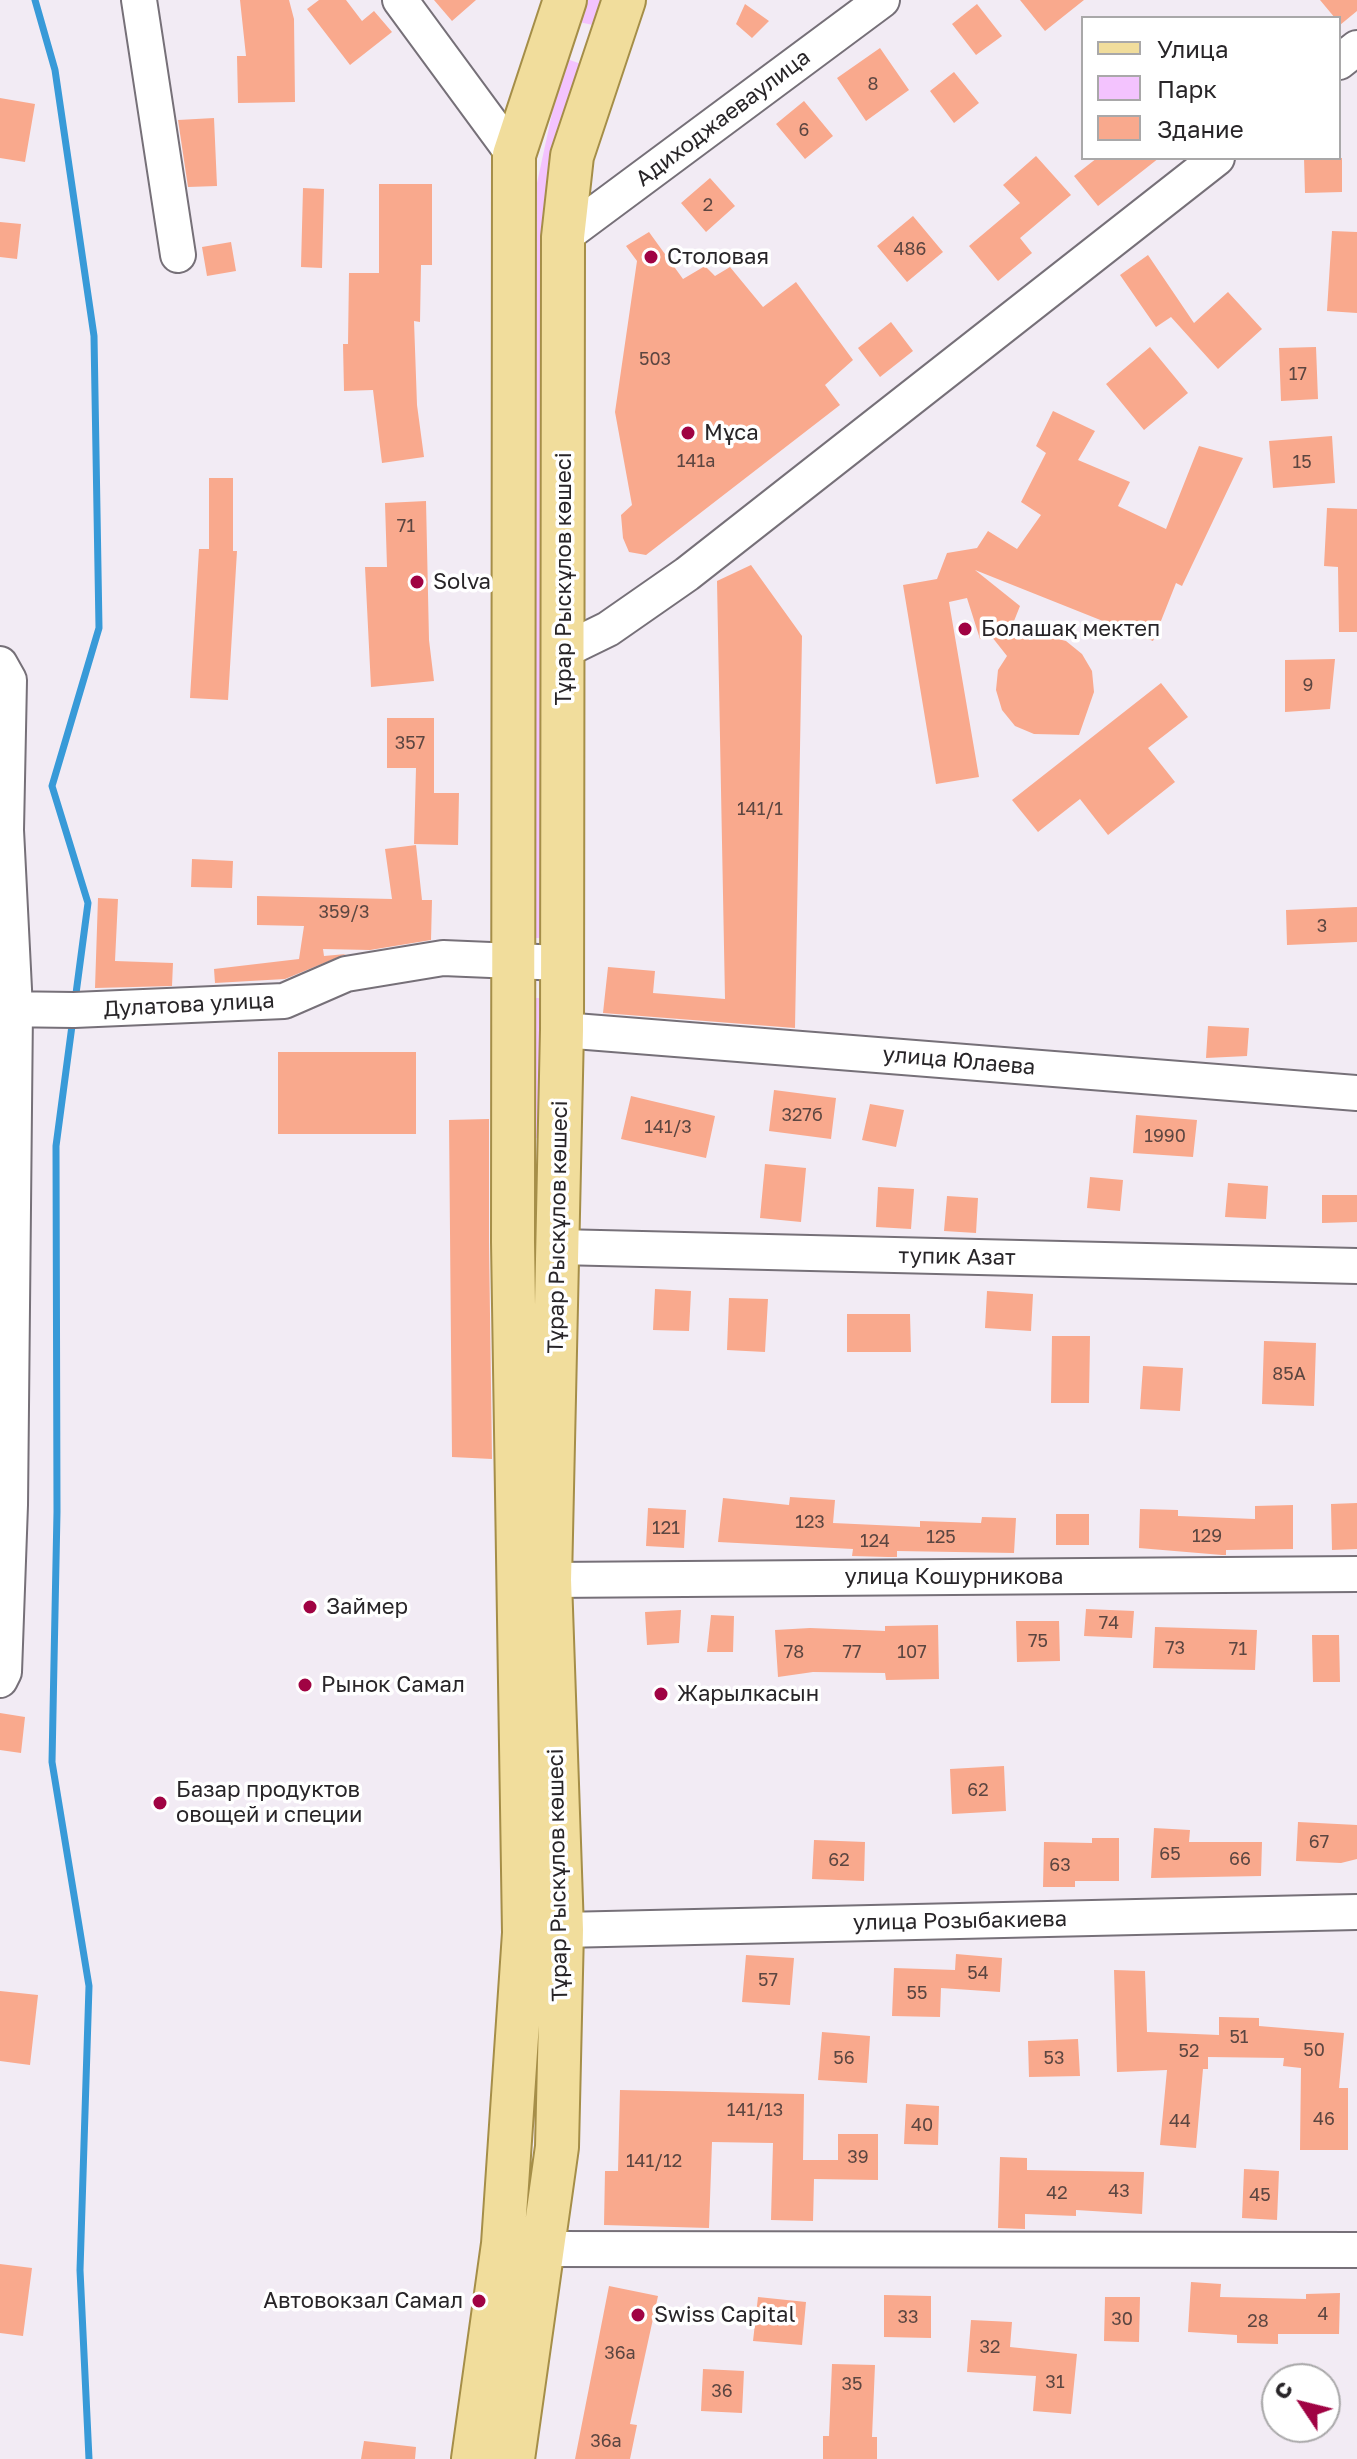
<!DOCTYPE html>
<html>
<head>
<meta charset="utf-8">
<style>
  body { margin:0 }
  #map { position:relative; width:1357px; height:2459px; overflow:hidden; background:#f2ebf4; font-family:"Golos Text",sans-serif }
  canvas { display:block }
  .legend { position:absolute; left:1081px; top:16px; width:260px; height:144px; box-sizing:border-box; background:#fff; border:2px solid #a9a8a9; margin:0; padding:10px 14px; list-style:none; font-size:24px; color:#282528 }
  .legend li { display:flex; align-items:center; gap:16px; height:40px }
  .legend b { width:40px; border:2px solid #a9a8a9 }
  .north { position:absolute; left:1261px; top:2363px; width:80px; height:80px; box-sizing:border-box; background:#fff; border:2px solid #a9a8a9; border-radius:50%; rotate:305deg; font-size:22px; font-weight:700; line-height:32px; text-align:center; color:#282528 }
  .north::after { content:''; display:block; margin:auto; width:28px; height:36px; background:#a00343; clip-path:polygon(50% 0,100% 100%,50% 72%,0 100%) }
</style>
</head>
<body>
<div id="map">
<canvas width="1357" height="2459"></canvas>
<ul class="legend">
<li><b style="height:10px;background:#f1dd9c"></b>Улица</li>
<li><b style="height:22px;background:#f3c3fe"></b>Парк</li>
<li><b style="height:22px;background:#f9a98d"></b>Здание</li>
</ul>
<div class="north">С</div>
</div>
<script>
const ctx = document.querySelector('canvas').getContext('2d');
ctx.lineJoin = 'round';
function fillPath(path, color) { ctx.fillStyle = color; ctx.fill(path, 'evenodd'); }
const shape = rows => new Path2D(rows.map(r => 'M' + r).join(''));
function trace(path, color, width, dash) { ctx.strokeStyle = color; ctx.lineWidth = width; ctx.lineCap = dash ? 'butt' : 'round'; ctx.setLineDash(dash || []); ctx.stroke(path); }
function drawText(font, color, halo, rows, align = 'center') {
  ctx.font = font + ' "Golos Text",sans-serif'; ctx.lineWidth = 7; ctx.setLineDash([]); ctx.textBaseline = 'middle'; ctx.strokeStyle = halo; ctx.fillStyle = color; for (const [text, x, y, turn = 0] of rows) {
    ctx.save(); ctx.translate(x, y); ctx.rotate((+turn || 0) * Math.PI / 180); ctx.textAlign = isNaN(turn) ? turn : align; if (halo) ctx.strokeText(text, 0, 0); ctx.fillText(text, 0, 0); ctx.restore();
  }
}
const green = shape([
  [587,0,603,0,593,25,579,22],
  [564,58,584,65,544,938,528,938,537,183],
  [527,998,542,998,543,1138,528,1138]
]);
const stream = shape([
  [35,0,55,70,94,336,99,628,52,786,88,903,75,1001],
  [73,1018,56,1146,57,1512,52,1762,89,1986,80,2270,89,2459]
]);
const building = shape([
  [240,0,289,0,294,19,295,102,238,103,237,56,246,56],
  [319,0,346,0,362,21,374,11,392,32,350,65,307,9],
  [434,0,476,0,452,21],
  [1020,0,1084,0,1045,31],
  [1320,0,1357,0,1357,11,1340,25,1339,18,1335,18],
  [745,4,769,21,752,38,736,24],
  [977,4,1002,36,976,55,952,24],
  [880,48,909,90,866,121,837,78],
  [954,72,979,103,954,123,930,91],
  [0,98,35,104,25,162,0,158],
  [804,101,833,136,805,159,776,124],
  [214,118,217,186,188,187,178,120],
  [1036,156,1071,195,1020,238,1032,253,998,281,969,246,1020,203,1003,185],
  [1097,158,1159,158,1098,206,1074,176],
  [1304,158,1342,158,1342,192,1305,193],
  [710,178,735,206,706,232,681,203],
  [379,184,432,184,432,265,421,265,420,322,414,321,417,405,424,457,382,463,373,390,344,391,343,344,348,344,349,273,379,273],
  [303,188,324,189,322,268,301,267],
  [913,216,943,252,907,282,877,246],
  [0,222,21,224,17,259,0,257],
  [1332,231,1357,232,1357,313,1327,311],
  [649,232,683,279,705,266,715,276,730,267,763,307,796,282,853,360,825,385,840,405,646,555,629,552,623,538,621,515,632,505,615,412,637,261,626,246],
  [231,242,236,271,207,276,202,247],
  [1148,255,1194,323,1228,292,1262,329,1218,369,1171,317,1156,327,1120,275],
  [891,322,913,351,880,377,858,348],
  [1150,347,1188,393,1144,430,1106,384],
  [1316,347,1318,399,1281,401,1279,348],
  [1053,411,1095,431,1078,460,1130,482,1118,506,1166,529,1199,446,1243,458,1182,586,1176,583,1153,641,975,570,1020,606,1014,621,1029,640,1046,636,1066,641,1082,654,1092,671,1094,692,1079,735,1034,734,1015,726,1002,710,996,690,998,670,1007,656,992,637,980,639,967,598,949,602,979,777,936,784,903,585,937,579,947,553,977,548,988,531,1017,549,1041,515,1021,502,1046,453,1036,446],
  [1332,436,1335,483,1273,488,1269,441],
  [209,478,233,478,233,551,237,551,228,700,190,698,199,549,209,549],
  [426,501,429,640,434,681,371,687,365,567,387,567,385,503],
  [1327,508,1357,509,1357,632,1339,632,1338,567,1324,566],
  [751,565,802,636,795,1028,603,1013,608,967,655,971,653,993,725,999,717,581],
  [1335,659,1330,709,1285,712,1285,660],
  [1161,683,1188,717,1148,748,1175,782,1108,835,1080,799,1038,832,1012,800],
  [387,718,434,718,434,793,459,793,458,845,414,844,416,768,387,768],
  [416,845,422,900,432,900,431,940,370,950,323,949,324,956,346,954,285,979,215,983,214,969,299,959,304,926,257,925,257,896,392,899,385,849],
  [192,859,233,861,232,888,191,887],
  [98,898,118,899,115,961,173,963,172,986,95,988],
  [1357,907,1357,942,1287,945,1286,910],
  [1208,1026,1249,1028,1247,1056,1206,1058],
  [278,1052,416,1052,416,1134,278,1134],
  [774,1090,836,1098,831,1139,769,1131],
  [631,1096,715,1116,706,1158,621,1139],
  [870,1104,904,1110,896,1147,862,1140],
  [1136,1115,1197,1120,1193,1157,1133,1153],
  [489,1119,489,1242,492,1459,452,1457,449,1120],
  [765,1164,806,1168,801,1222,760,1218],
  [1090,1177,1123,1180,1120,1211,1087,1208],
  [1228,1183,1268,1186,1266,1219,1225,1217],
  [878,1187,914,1189,911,1229,876,1227],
  [1322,1195,1357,1195,1357,1222,1322,1223],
  [947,1196,978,1198,976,1233,944,1231],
  [655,1289,691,1291,689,1331,653,1330],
  [987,1291,1033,1294,1031,1331,985,1328],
  [729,1298,768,1299,765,1352,727,1350],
  [847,1314,910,1314,911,1352,847,1352],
  [1052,1336,1090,1336,1089,1403,1051,1403],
  [1264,1341,1316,1343,1314,1406,1262,1404],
  [1143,1366,1183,1368,1180,1411,1140,1409],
  [790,1497,835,1500,833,1523,920,1527,920,1521,981,1523,982,1517,1016,1518,1014,1553,897,1551,897,1557,888,1557,852,1556,853,1549,718,1542,723,1498,789,1505],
  [1357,1503,1357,1549,1332,1550,1331,1504],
  [1293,1505,1293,1549,1226,1550,1226,1555,1222,1555,1139,1548,1140,1509,1178,1510,1178,1516,1255,1519,1255,1506],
  [648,1508,686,1510,684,1548,646,1546],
  [1056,1514,1089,1514,1089,1545,1056,1545],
  [1086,1609,1134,1611,1132,1638,1084,1636],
  [681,1610,679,1643,647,1645,645,1612],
  [711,1615,734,1616,733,1652,707,1652],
  [1016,1621,1059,1621,1060,1661,1017,1662],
  [938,1625,939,1679,886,1680,885,1673,813,1672,778,1677,775,1630,810,1628,885,1631,885,1626],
  [1155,1627,1257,1630,1255,1670,1153,1668],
  [1312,1635,1339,1635,1340,1682,1313,1682],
  [0,1713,25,1717,21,1753,0,1750],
  [1004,1766,1006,1811,952,1814,950,1769],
  [1298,1822,1357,1825,1357,1859,1341,1863,1296,1861],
  [1154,1828,1190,1830,1189,1842,1262,1842,1261,1876,1151,1878],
  [1092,1838,1119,1838,1119,1881,1075,1881,1075,1887,1043,1887,1044,1842,1092,1843],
  [814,1840,865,1842,864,1881,812,1879],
  [956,1954,1002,1958,1000,1992,941,1988,940,2017,892,2016,894,1968,955,1970],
  [746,1955,794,1958,790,2005,742,2002],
  [1114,1970,1145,1971,1147,2032,1219,2035,1219,2017,1259,2018,1259,2026,1344,2033,1339,2088,1348,2088,1348,2150,1300,2150,1301,2068,1283,2066,1284,2058,1208,2057,1208,2069,1203,2069,1196,2148,1160,2145,1167,2070,1117,2072],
  [0,1991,38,1995,30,2065,0,2061],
  [822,2032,870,2036,867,2083,818,2080],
  [1078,2039,1080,2076,1029,2077,1028,2041],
  [620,2090,804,2094,803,2160,838,2160,838,2134,878,2134,878,2180,814,2179,813,2221,771,2220,773,2143,712,2142,709,2228,604,2225,605,2171,618,2171],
  [906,2104,939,2106,938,2145,904,2144],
  [1000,2157,1027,2158,1027,2170,1144,2172,1142,2214,1076,2210,1076,2216,1025,2214,1025,2229,998,2228],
  [1244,2169,1279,2171,1277,2220,1242,2218],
  [0,2264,32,2268,23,2336,0,2333],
  [1191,2282,1221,2284,1220,2297,1306,2299,1306,2294,1340,2293,1339,2334,1278,2334,1278,2344,1237,2343,1237,2335,1188,2332],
  [609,2286,658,2296,630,2424,637,2425,630,2459,575,2459],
  [884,2295,931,2296,931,2338,884,2337],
  [758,2297,806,2302,802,2345,753,2341],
  [1105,2297,1140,2297,1139,2342,1104,2341],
  [971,2320,1012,2322,1010,2347,1077,2354,1071,2414,1033,2411,1036,2376,967,2372],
  [832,2364,875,2365,872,2437,877,2437,877,2459,823,2459,823,2436,829,2436],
  [703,2369,744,2371,742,2413,701,2411],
  [364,2441,416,2447,415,2459,361,2459]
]);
const minor = shape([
  [139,0,178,255],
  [400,0,514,155],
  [1339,62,1357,48],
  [563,237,882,0],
  [565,650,608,629,687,574,1217,158],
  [0,664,9,680,6,830,15,1009,10,1505,4,1672,0,1680],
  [0,1009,74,1010,284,1001,346,974,443,958,562,963],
  [562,1030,1357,1093],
  [558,1247,1357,1266],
  [550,1580,1357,1574],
  [562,1930,1357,1912],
  [543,2249,1357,2250]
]);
const major = shape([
  [473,2459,503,2244,524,1933,513,1242,514,155,565,0],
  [513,2459,557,2147,562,1930,550,1580,562,1030,563,237,572,156,624,0]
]);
const markers = [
  [651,257,8,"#a00343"],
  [688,433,8,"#a00343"],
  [417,582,8,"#a00343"],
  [965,629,8,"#a00343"],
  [310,1607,8,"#a00343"],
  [305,1685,8,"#a00343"],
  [661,1694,8,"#a00343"],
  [160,1803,8,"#a00343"],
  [479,2301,8,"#a00343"],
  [638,2315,8,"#a00343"]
];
const numberNames = [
  ["8",873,84],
  ["6",804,130],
  ["2",708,205],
  ["486",910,249],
  ["503",655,359],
  ["17",1298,374],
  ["141а",696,461],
  ["15",1302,462],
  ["71",406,526],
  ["9",1308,685],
  ["357",410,743],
  ["141/1",760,809],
  ["359/3",344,912],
  ["3",1322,926],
  ["327б",802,1115],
  ["141/3",668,1127],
  ["1990",1165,1136],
  ["85А",1289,1374],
  ["123",810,1522],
  ["121",666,1528],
  ["129",1207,1536],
  ["125",941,1537],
  ["124",875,1541],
  ["74",1109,1623],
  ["75",1038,1641],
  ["73",1175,1648],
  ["71",1238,1649],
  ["78",794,1652],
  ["77",852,1652],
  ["107",912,1652],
  ["62",978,1790],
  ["67",1319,1842],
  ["65",1170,1854],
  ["66",1240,1859],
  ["62",839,1860],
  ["63",1060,1865],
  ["54",978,1973],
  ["57",768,1980],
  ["55",917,1993],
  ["51",1239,2037],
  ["50",1314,2050],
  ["52",1189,2051],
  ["56",844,2058],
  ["53",1054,2058],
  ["141/13",755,2110],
  ["46",1324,2119],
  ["44",1180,2121],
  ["40",922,2125],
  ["39",858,2157],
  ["141/12",654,2161],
  ["43",1119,2191],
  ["42",1057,2193],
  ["45",1260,2195],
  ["4",1323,2314],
  ["33",908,2317],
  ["30",1122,2319],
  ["28",1258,2321],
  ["32",990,2347],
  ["36а",620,2353],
  ["31",1055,2382],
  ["35",852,2384],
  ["36",722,2391],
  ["36а",606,2441]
];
const streetNames = [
  ["Адиходжаеваулица",723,118,-37],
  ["Тұрар Рыскұлов көшесі",564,579,-90],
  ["Дулатова улица",189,1005,-3],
  ["улица Юлаева",959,1061,5],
  ["Тұрар Рыскұлов көшесі",558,1227,-89],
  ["тупик Азат",957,1257,1],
  ["улица Кошурникова",954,1577],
  ["Тұрар Рыскұлов көшесі",558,1875,-91],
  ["улица Розыбакиева",960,1921,-1]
];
const poiNames = [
  ["Столовая",667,257],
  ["Мұса",704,433],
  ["Solva",433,582],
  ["Болашақ мектеп",981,629],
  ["Займер",326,1607],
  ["Рынок Самал",321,1685],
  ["Жарылкасын",677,1694],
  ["Базар продуктов",176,1790],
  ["овощей и специи",176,1815],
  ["Автовокзал Самал",463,2301,"right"],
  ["Swiss Capital",654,2315]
];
fillPath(green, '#f3c3fe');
trace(stream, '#389ad8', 7);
fillPath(building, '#f9a98d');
trace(minor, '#767078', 38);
trace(major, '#a58e48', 46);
trace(minor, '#fff', 34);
trace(major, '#f1dd9c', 42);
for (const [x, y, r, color] of markers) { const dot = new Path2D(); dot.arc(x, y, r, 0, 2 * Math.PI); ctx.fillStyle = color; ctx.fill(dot); trace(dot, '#fff', 3); }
drawText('18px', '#5c4641', null, numberNames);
drawText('22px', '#282528', '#fff', streetNames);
drawText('22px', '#282528', '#fff', poiNames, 'left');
</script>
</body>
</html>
